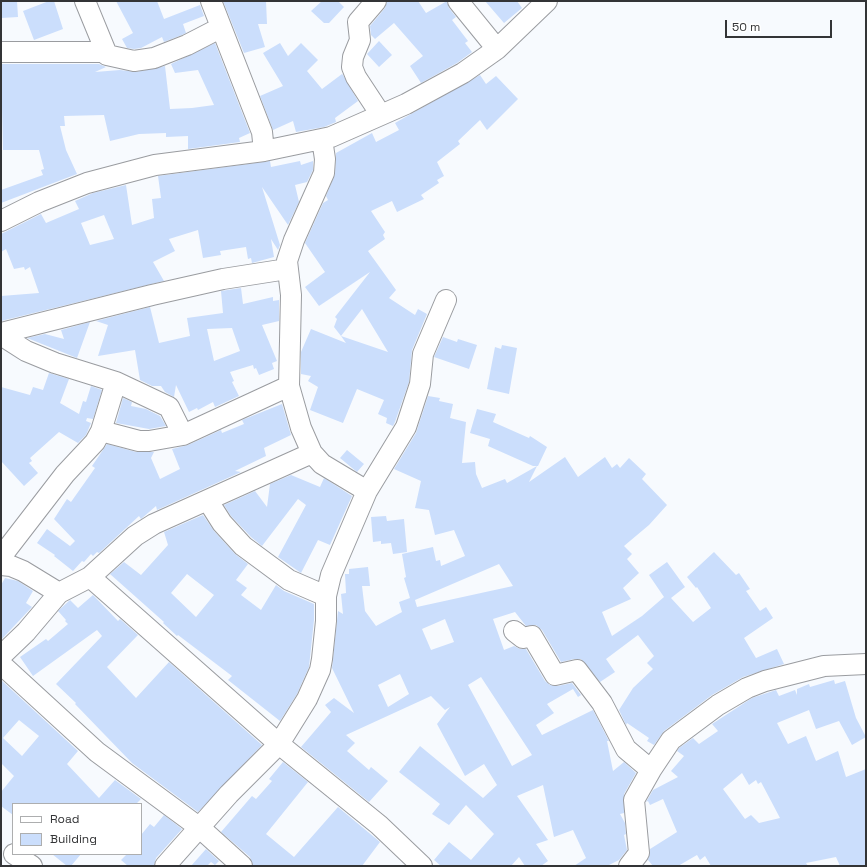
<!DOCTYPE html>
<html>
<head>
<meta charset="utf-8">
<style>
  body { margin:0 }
  #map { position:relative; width:867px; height:867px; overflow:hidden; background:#f7fafe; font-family:"Space Grotesk",sans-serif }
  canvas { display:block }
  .frame { position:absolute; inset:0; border:2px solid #333436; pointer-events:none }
  .legend { position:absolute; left:12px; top:803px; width:130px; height:52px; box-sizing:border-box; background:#fff; border:1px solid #adaeaf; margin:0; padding:5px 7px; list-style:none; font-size:12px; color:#333436 }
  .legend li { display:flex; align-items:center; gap:8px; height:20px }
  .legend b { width:20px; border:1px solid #adaeaf }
  .scale { position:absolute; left:725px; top:20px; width:107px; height:18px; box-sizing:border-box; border:2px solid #333436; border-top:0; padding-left:5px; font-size:12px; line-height:14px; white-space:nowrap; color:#333436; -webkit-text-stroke:3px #fff; paint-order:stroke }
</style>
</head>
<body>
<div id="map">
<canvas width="867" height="867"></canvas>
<div class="frame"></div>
<ul class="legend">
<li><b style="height:5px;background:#fff"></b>Road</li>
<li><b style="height:11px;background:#cbdefc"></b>Building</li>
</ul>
<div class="scale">50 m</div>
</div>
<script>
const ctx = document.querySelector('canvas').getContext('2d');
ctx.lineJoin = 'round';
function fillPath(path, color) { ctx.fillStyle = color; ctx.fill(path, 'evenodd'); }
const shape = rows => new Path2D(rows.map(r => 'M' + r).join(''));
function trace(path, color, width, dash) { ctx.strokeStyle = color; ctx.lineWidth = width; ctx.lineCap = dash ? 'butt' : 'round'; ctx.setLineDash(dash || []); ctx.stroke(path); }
const building = shape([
  [1,1,17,1,18,17,1,18],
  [49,1,54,1,63,29,34,40,23,11],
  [116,1,157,1,164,19,200,5,204,16,183,24,186,33,182,35,164,42,162,37,141,48,134,49,127,48,122,39,133,33],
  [223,1,266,1,267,24,258,24,265,47,244,53],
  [322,1,338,1,344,7,329,23,324,23,311,11],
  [387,1,418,1,426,13,447,1,449,8,456,17,452,20,468,41,465,43,472,52,457,63,421,83,410,66,423,56,394,23,375,39,371,35,370,26,385,8],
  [485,1,517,1,522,8,504,23],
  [379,41,392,55,379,67,367,54],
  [215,43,250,133,239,138,240,142,188,149,188,136,166,137,166,133,139,134,110,141,104,115,64,116,65,126,60,126,66,150,77,174,1,203,1,190,43,175,41,170,44,169,39,150,3,150,1,64,99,64,106,67,95,72,120,70,136,72,165,66,170,109,192,108,214,105,198,70,175,73,171,64],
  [280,43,288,56,301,43,318,60,307,71,322,89,342,74,343,75,358,101,335,118,336,122,324,127,296,132,293,121,273,130,260,96,283,86,263,53],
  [480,75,486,84,496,76,518,99,487,130,480,120,458,141,460,144,437,162,444,176,437,180,439,183,421,195,424,199,397,212,392,201,371,211,385,232,383,235,385,239,368,251,396,290,389,298,415,315,418,309,427,314,412,350,409,382,395,422,393,426,386,423,387,418,378,414,384,400,357,389,343,423,310,410,318,387,308,381,311,376,301,374,301,352,311,329,346,343,341,336,388,352,362,309,341,336,334,327,337,319,335,317,370,272,319,306,305,287,325,272,305,243,323,203,328,200,326,196,335,174,336,153,372,133,376,142,399,130,395,123],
  [270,161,271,167,300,161,301,165,313,161,313,170,307,182,295,185,299,202,288,225,262,187,280,245,278,250,271,239,274,257,252,263,251,258,248,259,246,247,220,251,221,255,203,258,198,230,169,239,175,251,153,262,164,281,1,321,1,296,39,293,30,267,25,270,24,267,14,269,6,249,1,252,1,234,41,214,46,223,79,209,75,201,93,193,126,185,132,225,154,218,152,199,161,198,158,176],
  [104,215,114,239,90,245,81,223],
  [241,288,243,304,273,297,273,301,279,300,279,321,262,325,277,361,272,363,274,369,259,375,256,368,254,369,253,365,230,372,234,381,232,382,239,396,215,407,213,402,198,410,197,408,189,412,176,385,174,397,165,392,161,386,152,386,140,380,135,350,98,356,108,325,96,321,150,307,159,343,190,336,187,318,223,313,221,291],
  [232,328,240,351,214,361,207,329],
  [90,322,77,358,27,338,45,334,64,339,61,330],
  [443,337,457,342,458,339,477,345,469,369,434,357],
  [502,345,517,348,509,394,487,389,495,347,501,349],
  [49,373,69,379,60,403,79,414,83,401,86,402,91,386,102,390,93,419,87,418,86,421,91,423,86,435,78,443,59,432,30,458,32,461,29,463,38,473,24,486,1,461,1,387,30,395,33,387,43,390],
  [428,396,440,398,439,401,453,404,450,418,466,422,462,463,475,462,476,474,482,488,505,479,507,483,537,466,529,482,565,457,578,477,605,457,612,468,617,464,620,468,629,458,646,474,642,479,667,505,649,525,624,546,632,554,627,559,639,573,623,588,631,599,602,612,612,636,642,616,664,597,649,575,667,562,685,587,671,598,693,622,711,608,697,587,696,588,687,577,714,552,736,575,739,573,750,589,746,591,760,611,766,607,773,618,744,638,756,658,777,649,784,664,743,677,712,695,664,731,654,745,647,741,649,738,627,723,626,725,619,710,633,688,653,669,647,663,654,656,638,635,606,659,615,672,600,682,581,659,574,659,561,662,542,630,536,625,526,626,515,612,493,619,504,650,514,646,520,649,526,649,545,681,550,685,558,686,572,683,581,695,578,697,573,689,547,704,554,713,536,725,542,735,593,710,609,741,607,741,613,771,624,762,636,773,624,794,624,813,620,814,625,823,626,834,624,835,627,850,619,860,607,866,574,866,586,858,573,830,554,837,543,785,517,796,548,840,536,844,548,861,541,866,525,866,519,857,511,866,441,866,434,860,449,842,471,860,494,834,466,805,449,825,432,814,440,804,399,772,420,746,483,798,497,785,484,764,465,776,437,724,450,707,445,710,431,696,346,735,355,743,347,751,369,770,371,767,388,781,369,802,301,747,331,712,325,705,334,698,354,713,332,668,338,611,343,614,341,594,346,593,345,574,349,574,349,569,368,567,370,586,362,586,365,611,376,626,402,612,399,602,410,598,404,578,406,577,402,554,433,547,436,561,440,560,441,566,465,556,454,530,435,535,429,510,415,508,421,481,394,469,416,433],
  [499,564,513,586,417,607,415,600],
  [445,619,454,642,431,650,422,629],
  [400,674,409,694,388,707,378,685],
  [481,677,532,755,512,766,468,685],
  [123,398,132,402,131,406,146,409,160,416,166,426,149,429,116,423],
  [282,404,291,435,264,448,266,456,235,471,241,472,157,510,156,506,141,519,139,516,99,553,97,552,93,556,91,554,84,562,82,561,73,571,54,556,55,555,37,543,47,529,70,546,75,541,54,519,67,499,71,502,95,468,92,466,107,444,136,452,154,452,151,458,160,479,180,469,172,449,188,445,221,430,222,433,244,424,242,420],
  [477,409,496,414,493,422,529,438,530,436,547,447,538,466,533,466,488,446,490,439,470,433],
  [347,450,364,464,357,472,340,458],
  [291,475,320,487,324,478,352,496,330,545,318,540,301,573,278,557,306,505,298,499,262,546,251,537,231,516,224,505,255,491,267,507,270,484],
  [203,515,214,531,235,554,248,564,236,580,247,588,241,595,261,610,276,585,284,591,314,604,314,620,309,667,297,694,280,721,228,680,232,676,178,635,177,636,163,623,164,622,110,574,124,562,141,575,168,545,164,532],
  [187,574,214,595,196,617,171,593],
  [386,516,387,521,404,519,407,552,393,554,391,543,381,544,381,541,373,542,371,517],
  [5,578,18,581,33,591,26,603,32,607,1,640,1,585],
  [93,595,118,621,120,619,138,635,107,667,136,698,169,662,262,745,198,812,132,763,75,704,76,703,56,684,102,636,97,630,33,676,20,657,46,639,48,641,68,624,65,621,66,620,58,611,70,600,78,608],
  [1,680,78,751,67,764,99,798,115,780,141,799,136,804,13,804,13,815,1,806,1,792,14,776,1,763],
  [19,720,39,736,22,756,3,738],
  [834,680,835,684,845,681,856,718,866,737,852,745,839,721,816,729,809,710,777,723,788,744,806,736,816,761,838,751,846,777,866,769,866,866,840,866,836,857,806,863,808,866,711,866,705,856,700,860,697,855,678,866,653,866,648,860,650,849,677,832,663,799,650,805,648,801,646,802,653,790,678,777,671,771,684,756,677,751,679,748,693,738,699,744,718,731,712,724,752,698,776,690,779,696,795,690,797,695,797,689,809,684,810,687],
  [742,773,749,785,756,780,758,784,761,782,780,818,759,823,751,815,745,819,723,789],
  [283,762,308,782,266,834,294,857,338,807,380,842,362,866,253,866,250,857,221,832,252,796,256,799,272,781,269,779],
  [164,815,182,829,156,858,154,866,128,866,121,860,127,854,141,854,141,835,150,824,154,827],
  [206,849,219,861,215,865,211,862,207,866,191,866],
  [52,854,81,854,71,866,67,866]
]);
const minor = shape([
  [85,1,106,52],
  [211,1,262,132,264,151],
  [376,1,358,22,360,40,353,57,352,67,356,77,381,115],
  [458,1,497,49],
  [1,52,106,52,107,55,134,61,154,58,187,45,220,28],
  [322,139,325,159,324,173,294,240,287,261,291,295,289,386,301,428,312,453,322,464,367,491],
  [1,221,39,202,87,183,155,165,264,151,331,137,406,104,463,73,497,49,547,1],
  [1,333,152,295,223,279,287,269],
  [1,335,26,351,55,363,116,382,169,407,183,435],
  [101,431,116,382],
  [208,501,222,523,243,546,289,580,326,596],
  [1,557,65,474,95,442,101,431,139,441,149,441,183,435,289,386],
  [1,565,11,566,23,571,59,593],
  [90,577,279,744,379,825,422,866],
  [514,631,523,638,532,636,555,675,577,670,602,703,626,749,651,770],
  [1,656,26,632,59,593,90,577,135,536,154,524,312,453],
  [1,664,97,752,200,828,242,866],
  [14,854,32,866],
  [165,866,229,794,279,744,307,699,320,670,322,659,326,621,326,596,331,575,367,491,406,427,420,384,423,354,446,300],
  [629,866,639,853,634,800,651,770,671,740,718,705,747,688,765,681,824,666,866,664]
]);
fillPath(building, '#cbdefc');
trace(minor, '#9a9ca0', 22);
trace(minor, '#fff', 20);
</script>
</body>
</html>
